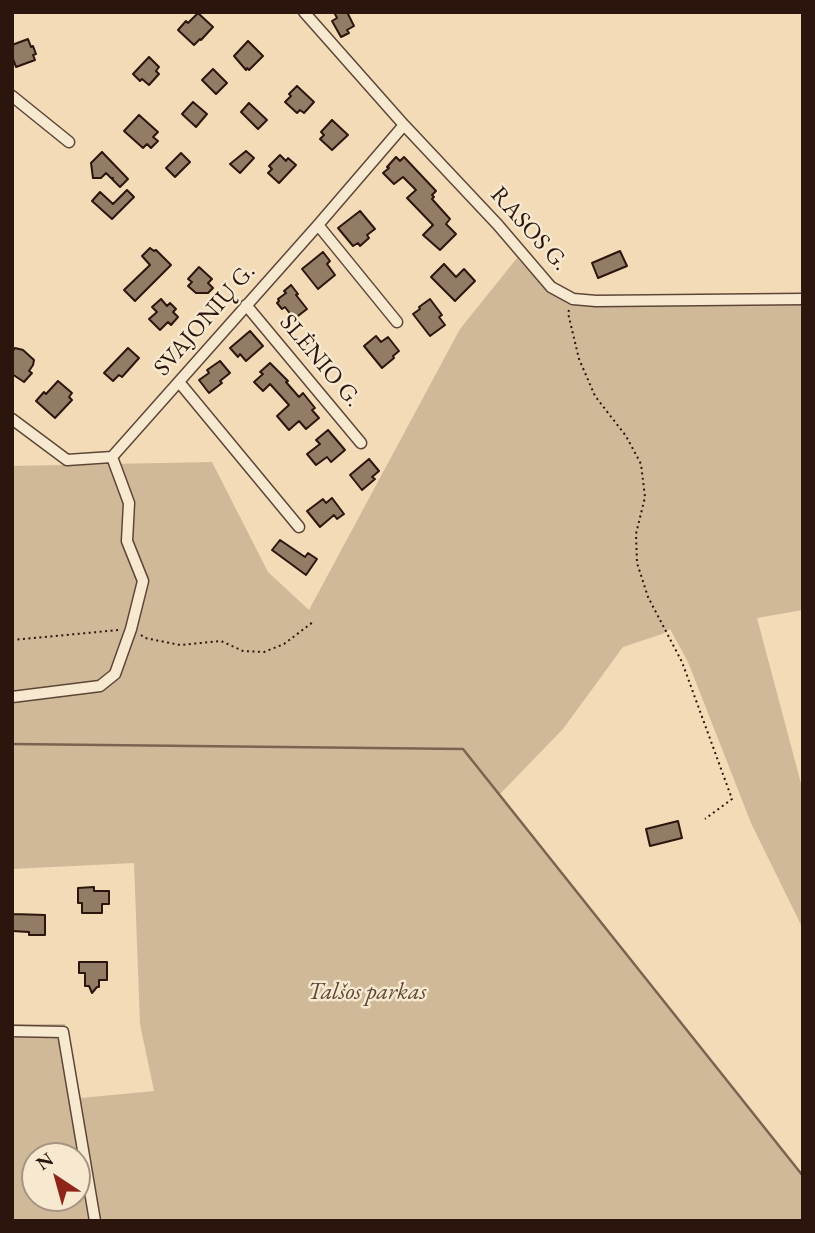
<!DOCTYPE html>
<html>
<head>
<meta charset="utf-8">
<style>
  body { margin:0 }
  #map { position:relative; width:815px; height:1233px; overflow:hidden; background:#f2dbb6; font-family:"EB Garamond",serif }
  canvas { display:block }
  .frame { position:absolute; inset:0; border:14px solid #2b150d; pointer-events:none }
  .north { position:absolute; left:21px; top:1142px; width:70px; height:70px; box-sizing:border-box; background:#f7e8d0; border:2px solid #a59482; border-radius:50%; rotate:324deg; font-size:19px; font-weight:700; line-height:28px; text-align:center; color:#2b150d }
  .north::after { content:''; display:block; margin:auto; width:24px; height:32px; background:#8f2418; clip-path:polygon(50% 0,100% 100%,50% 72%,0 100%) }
</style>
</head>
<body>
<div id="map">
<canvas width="815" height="1233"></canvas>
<div class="frame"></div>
<div class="north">N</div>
</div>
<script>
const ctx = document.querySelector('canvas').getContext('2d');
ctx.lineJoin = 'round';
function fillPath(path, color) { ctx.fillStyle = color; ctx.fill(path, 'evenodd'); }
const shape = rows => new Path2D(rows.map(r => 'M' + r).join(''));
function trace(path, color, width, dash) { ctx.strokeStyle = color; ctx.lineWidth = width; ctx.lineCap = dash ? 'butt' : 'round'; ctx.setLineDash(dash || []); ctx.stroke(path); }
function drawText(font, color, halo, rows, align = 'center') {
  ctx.font = font + ' "EB Garamond",serif'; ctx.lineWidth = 5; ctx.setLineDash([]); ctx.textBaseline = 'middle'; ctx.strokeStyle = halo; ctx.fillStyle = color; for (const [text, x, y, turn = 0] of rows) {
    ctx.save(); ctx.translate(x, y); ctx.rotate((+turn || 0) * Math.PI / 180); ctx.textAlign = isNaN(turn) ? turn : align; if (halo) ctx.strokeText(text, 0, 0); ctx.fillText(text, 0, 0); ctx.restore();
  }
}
const green = shape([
  [517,258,541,284,557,297,572,303,600,306,803,305,803,610,757,618,803,791,803,929,751,823,688,662,670,629,662,634,623,647,563,729,500,794,803,1176,803,1221,12,1221,12,1024,65,1024,81,1098,154,1091,140,1024,134,863,12,869,12,466,212,462,268,572,309,610,460,329],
  [35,1156,77,1156,77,1198,35,1198]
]);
const stream = shape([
  [12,744,463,749,803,1176]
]);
const building = shape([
  [334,12,347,12,354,26,347,30,349,33,341,37,332,21,337,18,334,12],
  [198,13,213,27,201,40,200,39,194,45,178,30,186,21,188,23,198,13],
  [28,39,31,47,33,46,36,54,33,55,35,60,16,67,12,56,12,45,28,39],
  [248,41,263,56,249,70,247,68,246,70,234,56,248,41],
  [149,57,159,67,156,71,159,74,149,85,142,79,140,81,133,74,149,57],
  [213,69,227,83,216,94,202,80,213,69],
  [297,86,314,102,304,113,300,110,297,113,285,102,291,96,289,94,297,86],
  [193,102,207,114,196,127,182,114,193,102],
  [249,103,267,120,258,129,241,112,249,103],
  [139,115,158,132,153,137,158,141,151,148,147,144,143,148,124,131,139,115],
  [332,120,348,135,332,150,320,139,324,135,321,132,332,120],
  [246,151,254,158,240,173,230,164,246,151],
  [102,152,128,179,120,187,112,179,113,178,111,178,106,173,101,178,93,178,91,163,102,152],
  [181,153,190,162,175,177,166,168,181,153],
  [280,155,286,161,288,158,296,165,279,183,268,173,272,169,269,166,280,155],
  [396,157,400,161,404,157,436,191,432,195,434,197,432,199,450,219,446,224,456,234,440,250,423,235,433,225,407,198,416,190,403,177,394,184,383,173,389,168,387,167,396,157],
  [127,190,134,197,112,219,92,201,100,192,113,204,127,190],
  [360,211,375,229,367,235,369,238,360,246,358,243,353,246,338,228,360,211],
  [150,248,154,251,156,250,171,265,135,301,124,290,150,265,142,256,150,248],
  [620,251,627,266,598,278,592,263,620,251],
  [323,252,330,261,327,264,335,275,318,289,302,269,323,252],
  [444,264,456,277,464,269,475,281,455,301,431,277,444,264],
  [199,267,212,279,208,283,213,288,208,293,196,293,188,286,192,282,188,279,199,267],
  [291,285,298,294,296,295,307,309,294,319,285,307,282,309,277,303,279,301,278,299,286,293,284,291,291,285],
  [161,299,167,306,170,303,176,309,173,312,178,317,171,325,168,322,160,330,149,319,157,312,152,307,161,299],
  [430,299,442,315,439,317,445,325,430,336,413,314,420,309,419,307,430,299],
  [250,331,263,346,246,361,240,354,238,357,230,348,250,331],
  [376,336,381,342,388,337,399,351,393,356,394,358,382,368,364,346,376,336],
  [15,348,23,350,34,360,33,365,29,371,32,373,24,382,12,374,12,352,15,348],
  [128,348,139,358,122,377,119,375,113,381,104,373,128,348],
  [220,361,230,373,220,381,222,383,209,393,199,380,209,373,207,370,220,361],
  [270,363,288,381,286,382,299,397,303,393,315,408,312,410,319,418,306,429,299,421,289,430,277,416,289,405,270,384,263,391,254,382,263,374,260,372,270,363],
  [58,381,72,393,69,397,72,400,55,418,36,401,44,392,46,394,58,381],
  [328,430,345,450,331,462,327,457,316,465,307,454,320,444,316,440,328,430],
  [369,459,379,471,372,477,375,479,362,490,350,475,369,459],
  [332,498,344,514,337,519,334,515,320,527,307,511,323,499,326,503,332,498],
  [280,540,305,557,308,553,317,559,306,575,272,550,280,540],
  [678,821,682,838,650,846,646,829,678,821],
  [94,887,94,891,109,891,109,904,102,904,102,913,82,913,82,903,78,903,78,888,94,887],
  [13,914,45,915,45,935,29,935,29,932,12,931,13,914],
  [79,962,107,962,107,980,99,980,99,987,97,987,92,993,89,986,85,986,85,973,79,973,79,962]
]);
const path = shape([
  [569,310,568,313,579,359,595,396,626,436,641,464,645,497,636,534,637,563,648,597,682,662,732,799,705,819],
  [141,635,145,638,180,645,221,641,243,651,264,652,284,644,313,622],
  [12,640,119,630]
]);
const minor = shape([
  [304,12,404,125,498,225,551,287,573,299,596,301,803,299],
  [12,96,69,142],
  [318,225,397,322],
  [246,305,361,443],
  [179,382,299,527],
  [12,419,67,460,112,457,318,225,404,125],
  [12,697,100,686,115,674,131,629,143,581,127,541,129,503,112,457],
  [12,1031,63,1032,95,1221]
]);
const streetNames = [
  ["RASOS G.",529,229,48],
  ["SVAJONIŲ G.",205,320,-49],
  ["SLĖNIO G.",320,361,50]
];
const parkNames = [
  ["Talšos parkas",367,992]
];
fillPath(green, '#d0b999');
trace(stream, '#7a6450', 2.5);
fillPath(building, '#927c65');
trace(building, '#2b150d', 2);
trace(minor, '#5d4637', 13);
trace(path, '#2b150d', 2, [2, 3.5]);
trace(minor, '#f7e8d0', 10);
drawText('24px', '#2b150d', '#f7e8d0', streetNames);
drawText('italic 24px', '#5d4637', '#f7e8d0', parkNames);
</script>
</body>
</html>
